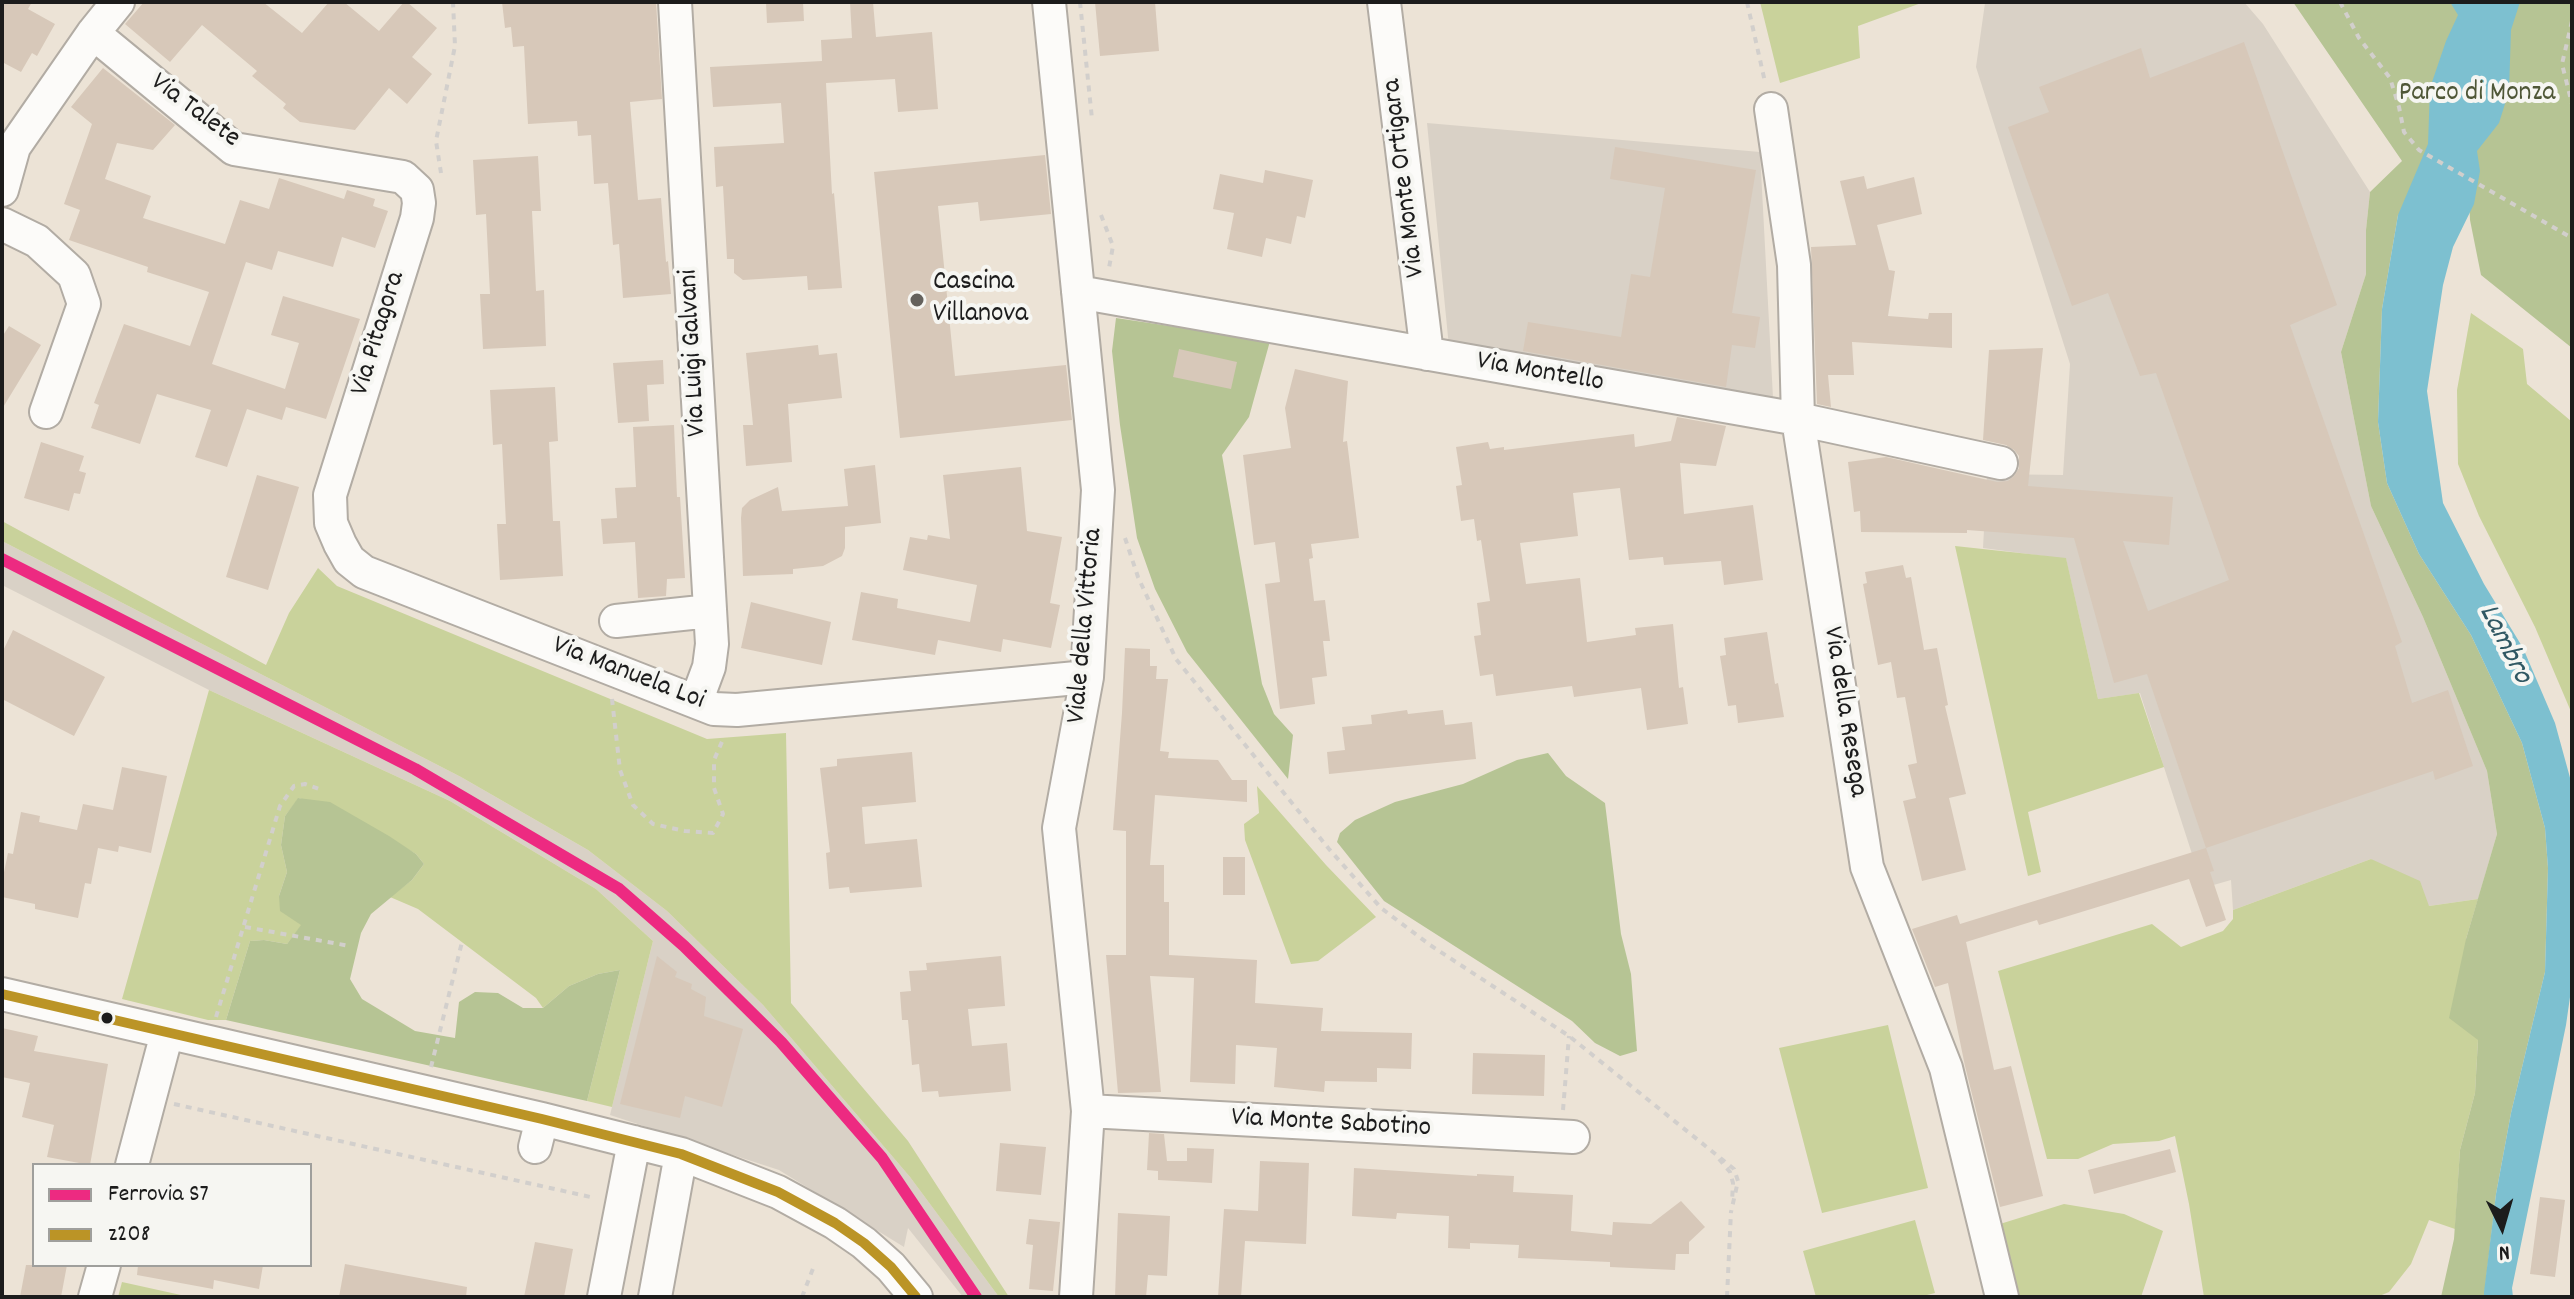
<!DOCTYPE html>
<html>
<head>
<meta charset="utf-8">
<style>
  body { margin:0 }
  #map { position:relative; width:2574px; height:1299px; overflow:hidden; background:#ece3d6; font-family:Dekko,sans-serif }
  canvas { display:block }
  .frame { position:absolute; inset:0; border:4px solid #1c1c1c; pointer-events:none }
  .legend { position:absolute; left:32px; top:1163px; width:280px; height:104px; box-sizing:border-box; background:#f6f6f2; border:2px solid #9f9f9c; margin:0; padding:10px 14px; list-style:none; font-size:24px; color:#1c1c1c }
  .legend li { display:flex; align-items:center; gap:16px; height:40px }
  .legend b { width:40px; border:2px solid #9f9f9c }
  .north { position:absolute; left:2462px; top:1187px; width:80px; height:80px; -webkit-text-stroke:6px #f6f6f2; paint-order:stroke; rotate:175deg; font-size:22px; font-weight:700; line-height:32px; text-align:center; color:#1c1c1c }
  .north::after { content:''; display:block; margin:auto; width:28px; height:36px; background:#1c1c1c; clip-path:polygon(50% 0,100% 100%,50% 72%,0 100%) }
</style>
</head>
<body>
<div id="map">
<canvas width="2574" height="1299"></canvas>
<div class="frame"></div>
<ul class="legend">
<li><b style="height:10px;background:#ed2a81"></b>Ferrovia S7</li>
<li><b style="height:10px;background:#bb9426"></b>z208</li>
</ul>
<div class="north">N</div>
</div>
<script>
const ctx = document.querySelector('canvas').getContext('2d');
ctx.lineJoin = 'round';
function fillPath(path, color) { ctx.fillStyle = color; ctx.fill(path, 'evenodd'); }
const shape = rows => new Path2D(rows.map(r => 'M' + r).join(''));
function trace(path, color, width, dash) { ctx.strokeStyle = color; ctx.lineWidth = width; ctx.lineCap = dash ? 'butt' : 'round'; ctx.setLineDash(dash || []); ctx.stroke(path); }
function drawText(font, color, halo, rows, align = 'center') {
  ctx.font = font + ' Dekko,sans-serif'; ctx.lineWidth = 8; ctx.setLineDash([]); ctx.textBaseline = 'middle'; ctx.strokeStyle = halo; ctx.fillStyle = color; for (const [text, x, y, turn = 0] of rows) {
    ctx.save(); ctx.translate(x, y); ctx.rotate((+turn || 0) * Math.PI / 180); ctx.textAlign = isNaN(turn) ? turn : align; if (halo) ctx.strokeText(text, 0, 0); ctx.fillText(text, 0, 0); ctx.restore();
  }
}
const industrial = shape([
  [2244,2,2263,24,2370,192,2366,230,2366,274,2341,352,2371,506,2423,617,2487,771,2497,834,2478,899,2429,906,2371,859,2233,910,2231,880,2203,888,2140,693,2098,699,2066,559,1983,548,1987,474,2063,475,2070,364,1976,67,1985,3],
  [1427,123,1760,152,1773,398,1725,393,1449,347],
  [2,541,461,777,588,850,667,911,763,1005,910,1177,999,1297,963,1297,908,1228,904,1247,779,1170,610,1115,653,941,596,889,450,801,209,690,2,585]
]);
const green = shape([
  [1760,2,1924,2,1858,26,1860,58,1780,83],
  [2471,313,2523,349,2527,384,2571,421,2572,714,2535,627,2479,516,2458,464,2457,390],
  [2,521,266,665,289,613,318,568,337,586,707,739,786,733,791,1003,908,1141,1009,1297,999,1297,910,1177,763,1005,667,911,588,850,461,777,2,541],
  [1955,546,2066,558,2098,699,2139,693,2164,767,2028,812,2041,872,2028,876],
  [209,690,450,801,596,889,653,941,612,1107,587,1101,620,970,598,974,569,986,543,1008,536,998,418,909,390,897,412,880,424,864,416,854,361,822,299,798,285,816,281,845,287,872,279,896,302,925,287,944,264,940,250,941,226,1020,208,1020,122,999],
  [1257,786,1326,865,1376,917,1318,961,1291,964,1245,840,1244,824,1259,813],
  [2371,859,2420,881,2429,906,2478,899,2466,939,2478,1040,2475,1093,2460,1150,2455,1229,2429,1220,2411,1264,2389,1292,2377,1297,2204,1297,2189,1204,2175,1136,2159,1141,2113,1144,2078,1159,2047,1159,1998,971,2152,924,2181,947,2223,931,2233,919,2233,910],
  [1888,1025,1928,1188,1822,1213,1779,1048],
  [2064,1204,2124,1214,2163,1231,2141,1297,2019,1297,2000,1224],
  [1915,1220,1935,1293,1919,1297,1816,1297,1803,1251],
  [122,1282,190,1297,118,1297]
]);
const forest = shape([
  [2293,2,2572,2,2572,348,2481,275,2470,220,2469,197,2398,215,2382,309,2378,422,2387,483,2419,554,2471,635,2522,743,2545,828,2548,868,2545,972,2511,1113,2496,1194,2484,1297,2441,1297,2454,1239,2460,1150,2475,1093,2478,1040,2449,1018,2466,939,2497,834,2487,771,2423,617,2371,506,2341,352,2366,274,2366,230,2370,192,2402,161],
  [1116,318,1270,341,1249,417,1222,455,1262,684,1274,714,1293,735,1288,779,1187,652,1155,589,1137,538,1120,425,1112,351],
  [1548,753,1566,776,1605,803,1621,934,1631,974,1637,1051,1620,1056,1595,1043,1572,1021,1384,901,1337,842,1340,833,1355,820,1395,802,1463,784,1517,760],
  [298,798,330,802,389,836,416,854,424,864,412,880,371,914,361,933,350,979,362,999,415,1031,455,1038,459,1002,475,992,498,993,523,1008,543,1008,569,986,598,974,620,970,587,1101,226,1020,250,941,264,940,287,944,301,925,280,911,279,896,287,872,281,845,285,816]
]);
const water = shape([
  [2450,2,2520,2,2511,30,2509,91,2499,123,2477,151,2480,171,2474,204,2453,247,2443,285,2427,391,2443,503,2484,584,2523,648,2555,723,2572,785,2572,983,2566,1025,2512,1288,2513,1297,2484,1297,2484,1292,2496,1194,2511,1113,2545,972,2548,868,2545,828,2522,743,2471,635,2419,554,2387,483,2378,422,2382,309,2398,215,2428,144,2430,88,2446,41,2458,15]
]);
const building = shape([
  [2,2,32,2,28,9,55,24,37,56,32,53,21,72,2,62],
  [144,2,263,2,302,33,329,2,344,2,379,31,404,2,407,2,437,28,412,57,432,74,407,104,389,88,355,130,300,122,283,108,286,104,252,76,257,71,202,25,170,62,125,24],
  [502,2,656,2,662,99,630,102,638,200,661,198,666,262,668,261,671,294,623,298,619,244,613,245,608,183,594,184,591,135,578,136,577,121,528,124,524,46,513,47,511,27,505,28],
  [766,2,803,2,804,21,767,23],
  [850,2,873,2,876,37,932,32,938,109,898,112,895,79,826,83,832,194,834,193,842,288,808,290,807,276,743,280,734,273,734,259,727,259,723,186,716,187,714,147,784,143,781,103,713,107,710,67,822,61,821,40,852,38],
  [1095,2,1155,2,1159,51,1100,56],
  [2244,42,2337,305,2290,325,2402,642,2395,646,2412,703,2448,690,2473,766,2435,780,2433,771,2206,848,2147,674,2114,683,2074,538,1967,530,1967,533,1861,532,1860,511,1854,512,1848,462,1886,457,1997,482,2008,481,2014,476,2019,468,2019,456,2014,450,2006,445,1983,440,1989,350,2043,348,2028,486,2173,497,2169,545,2123,541,2148,611,2229,580,2156,373,2140,376,2108,293,2072,306,2008,127,2049,112,2039,87,2141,48,2150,78],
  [103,68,175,125,153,150,117,143,105,179,151,196,143,218,225,244,240,200,269,209,279,178,344,199,347,190,375,199,373,206,388,211,375,248,342,237,333,267,278,251,272,270,246,262,212,364,285,389,299,343,271,335,283,296,360,319,326,419,286,407,282,420,247,409,227,467,195,457,211,410,157,394,140,444,91,428,99,405,94,403,124,324,190,346,209,292,147,272,148,267,69,240,80,210,64,204,92,124,71,107],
  [1615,147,1756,170,1732,313,1760,317,1755,348,1732,345,1726,387,1523,351,1528,322,1621,337,1631,274,1650,277,1665,188,1610,179],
  [1045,155,1051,214,980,221,978,202,938,206,955,376,1066,365,1072,420,900,438,874,172],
  [538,156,541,211,532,211,536,291,544,290,546,346,483,349,480,294,490,294,486,214,476,215,473,160],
  [1265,170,1313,180,1305,218,1297,216,1291,244,1266,238,1262,257,1227,249,1234,213,1213,209,1220,174,1263,183],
  [1864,176,1867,189,1914,177,1922,214,1877,225,1889,270,1895,271,1888,316,1928,319,1929,313,1952,313,1952,348,1852,342,1854,375,1828,375,1831,407,1817,404,1811,247,1856,245,1840,181],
  [9,326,41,345,2,409,2,337],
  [818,345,819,355,837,353,842,398,788,404,792,462,746,466,743,425,753,425,746,353],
  [1179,349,1237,362,1231,389,1173,377],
  [663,360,664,384,647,385,649,421,618,423,613,363],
  [1295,369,1348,381,1343,442,1347,441,1359,538,1311,544,1313,558,1309,559,1314,601,1325,600,1330,641,1323,641,1327,676,1312,678,1315,704,1280,709,1265,584,1280,582,1275,542,1254,545,1243,455,1291,448,1285,408],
  [555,387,558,441,549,442,553,521,560,521,563,576,500,580,497,524,506,524,502,444,493,445,490,390],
  [1677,417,1726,426,1716,466,1680,463,1684,514,1753,505,1763,580,1724,585,1721,561,1664,565,1663,557,1629,560,1620,488,1573,493,1578,536,1520,543,1526,584,1580,578,1587,642,1636,635,1635,628,1673,624,1679,688,1683,687,1688,724,1647,730,1641,688,1574,697,1572,686,1496,696,1493,674,1480,676,1474,636,1481,635,1477,603,1490,601,1481,540,1477,541,1474,519,1461,521,1456,486,1462,485,1456,447,1488,442,1490,449,1504,447,1504,450,1634,434,1635,447,1671,441],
  [674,425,677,497,680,497,685,578,667,579,666,596,638,598,635,542,603,544,601,519,617,518,615,488,636,487,633,427],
  [41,442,84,456,79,471,86,473,80,494,74,493,69,511,24,498],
  [875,465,881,523,845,527,845,548,842,556,823,566,793,569,793,574,743,576,741,518,742,508,750,500,778,487,782,511,848,506,844,469],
  [1021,467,1027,531,1062,537,1050,603,1060,605,1051,648,1003,639,1001,652,938,640,935,655,852,640,861,592,898,599,897,608,970,622,977,585,903,570,910,537,927,540,928,535,950,539,943,475],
  [257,475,299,487,268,590,226,577],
  [1903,565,1906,578,1911,577,1924,650,1937,648,1948,705,1945,706,1966,794,1949,798,1966,870,1922,881,1903,801,1916,798,1908,765,1917,763,1905,697,1897,698,1891,662,1878,665,1863,584,1867,583,1865,572],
  [751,602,831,622,822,665,741,648],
  [13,630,105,677,74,736,2,699,2,653],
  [1767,632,1775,684,1778,683,1784,717,1738,723,1736,705,1728,706,1720,656,1726,655,1724,638],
  [1125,648,1150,649,1150,666,1157,666,1156,679,1168,679,1160,751,1169,752,1168,758,1218,760,1232,780,1247,780,1247,802,1155,795,1150,865,1164,865,1164,902,1169,902,1169,955,1257,960,1255,1003,1323,1008,1321,1031,1412,1033,1411,1069,1377,1068,1377,1082,1325,1081,1324,1092,1274,1087,1277,1048,1236,1045,1235,1084,1190,1082,1194,978,1150,976,1161,1092,1118,1093,1106,955,1126,955,1126,831,1113,830,1122,713],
  [1407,710,1408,714,1443,710,1445,725,1472,722,1476,759,1329,774,1327,752,1345,750,1342,727,1372,724,1371,715],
  [912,752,916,802,862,807,865,844,917,839,922,887,850,893,849,887,829,889,826,853,830,852,820,768,837,766,837,759],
  [122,767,167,776,151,853,119,846,118,852,98,848,91,884,85,883,78,918,35,909,35,904,2,897,2,882,8,853,13,854,21,812,40,816,39,822,77,830,83,804,113,810],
  [2206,848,2214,871,2210,872,2226,920,2206,927,2189,879,2039,925,2037,920,1966,942,1994,1070,2011,1066,2043,1196,2000,1207,1965,1066,1948,983,1935,987,1912,929,1957,915,1960,924],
  [1223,857,1245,857,1245,895,1223,895],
  [657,956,677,972,675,977,692,984,691,989,706,997,704,1016,743,1029,722,1107,685,1096,680,1118,620,1104],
  [1001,956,1005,1006,968,1009,972,1046,1007,1043,1011,1091,939,1097,938,1091,922,1092,919,1064,912,1065,908,1020,902,1020,900,992,911,991,909,971,927,970,926,963],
  [2,1028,38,1036,34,1051,108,1064,90,1165,47,1157,54,1125,22,1117,30,1083,2,1077],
  [1473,1053,1545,1055,1544,1096,1472,1094],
  [1149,1133,1164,1134,1167,1161,1187,1161,1187,1148,1214,1149,1212,1183,1158,1180,1158,1171,1147,1170],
  [1000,1143,1046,1147,1041,1195,996,1191],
  [2170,1149,2176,1172,2094,1194,2088,1170],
  [1260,1161,1309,1163,1306,1244,1245,1241,1241,1297,1218,1297,1224,1209,1258,1211],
  [1354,1168,1477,1176,1477,1174,1514,1176,1513,1192,1573,1195,1571,1231,1612,1235,1613,1222,1651,1224,1681,1201,1705,1227,1689,1242,1689,1254,1676,1254,1675,1270,1610,1267,1610,1262,1518,1258,1519,1245,1470,1243,1470,1249,1448,1248,1449,1216,1397,1213,1396,1219,1352,1216],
  [2540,1197,2565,1200,2555,1277,2530,1274],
  [1118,1213,1170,1216,1167,1276,1148,1275,1146,1297,1115,1297],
  [1029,1219,1060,1222,1053,1291,1029,1289,1033,1245,1026,1244],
  [535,1242,573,1249,564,1297,524,1297],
  [345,1264,467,1287,466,1297,339,1297],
  [26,1265,67,1265,61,1297,20,1297],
  [138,1265,263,1265,259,1289,214,1280,213,1289,137,1275]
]);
const path = shape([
  [1080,2,1092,119],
  [1747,2,1765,82],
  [2340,2,2359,38,2390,78,2399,107,2404,132,2419,150,2572,238],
  [2572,21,2562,64,2572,104],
  [441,173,436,141,455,46,453,2],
  [1101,215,1113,246,1109,268],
  [1125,538,1138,577,1176,659,1329,849,1381,908,1430,945,1569,1036,1734,1169,1738,1181,1731,1212],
  [612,699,620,770,633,805,653,824,685,831,713,833,723,814,714,788,714,760,724,737],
  [245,927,350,946],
  [216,1017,280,806,294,786,305,784,322,790],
  [431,1067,462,942],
  [174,1104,595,1198],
  [1563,1110,1569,1036],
  [1719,1159,1730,1172,1733,1183,1732,1202],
  [802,1297,814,1266],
  [1727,1297,1731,1211]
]);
const minor = shape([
  [675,2,712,644,709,667,696,702],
  [1049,2,1098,490,1087,677,1059,828,1088,1111,1076,1297],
  [1384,2,1427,354],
  [93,33,234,149,403,177,417,190,419,203,417,218,330,495,331,523,340,544,349,560,364,572,714,709,737,710,1087,677],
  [1771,109,1794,265,1798,419,1867,867,1946,1068,2002,1297],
  [2,190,14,147,93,33,118,2],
  [2,224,37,241,74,275,84,304,46,412],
  [1078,292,1798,419,2001,463],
  [616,621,710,611],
  [2,994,542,1119,681,1154,778,1192,835,1223,864,1243,891,1267,916,1297],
  [1088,1111,1573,1137],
  [535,1147,542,1119],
  [132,1165,167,1033],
  [95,1297,104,1265],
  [604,1297,634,1142],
  [655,1297,681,1154]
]);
const bus1 = shape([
  [2,994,542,1119,681,1154,778,1192,835,1223,864,1243,891,1267,916,1297]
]);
const rail1 = shape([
  [2,559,415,769,619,889,684,946,781,1042,882,1158,976,1297]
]);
const markers = [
  [917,300,8,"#65625d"],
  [107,1018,7,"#1c1c1c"]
];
const parkNames = [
  ["Parco di Monza",2477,95]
];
const streetNames = [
  ["Via Talete",194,112,37],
  ["Via Monte Ortigara",1406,178,-97],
  ["Via Pitagora",380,334,-73],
  ["Via Luigi Galvani",695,353,-93],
  ["Via Montello",1540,374,10],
  ["Viale della Vittoria",1087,626,-85],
  ["Via Manuela Loi",628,675,21],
  ["Via della Resega",1843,712,81],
  ["Via Monte Sabotino",1331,1125,3]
];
const poiNames = [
  ["Cascina",933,284],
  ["Villanova",933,316]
];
const waterNames = [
  ["Lambro",2503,645,63]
];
fillPath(industrial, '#d9d1c6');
fillPath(green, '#c9d29b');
fillPath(forest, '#b6c494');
fillPath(water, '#7dc0d0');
fillPath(building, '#d7c8b9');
trace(minor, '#b2aca4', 36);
trace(path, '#d2cfcc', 4, [6, 6]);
trace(minor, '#fcfbf9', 32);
trace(bus1, '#bb9426', 10);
trace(rail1, '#ed2a81', 12);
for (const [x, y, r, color] of markers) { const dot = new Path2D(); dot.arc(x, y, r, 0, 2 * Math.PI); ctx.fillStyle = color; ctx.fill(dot); trace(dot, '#f6f6f2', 3); }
drawText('28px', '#4f5737', '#f6f6f2', parkNames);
drawText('28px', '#1c1c1c', '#f6f6f2', streetNames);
drawText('28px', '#1c1c1c', '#f6f6f2', poiNames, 'left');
drawText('italic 30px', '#305863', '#f6f6f2', waterNames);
</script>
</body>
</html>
